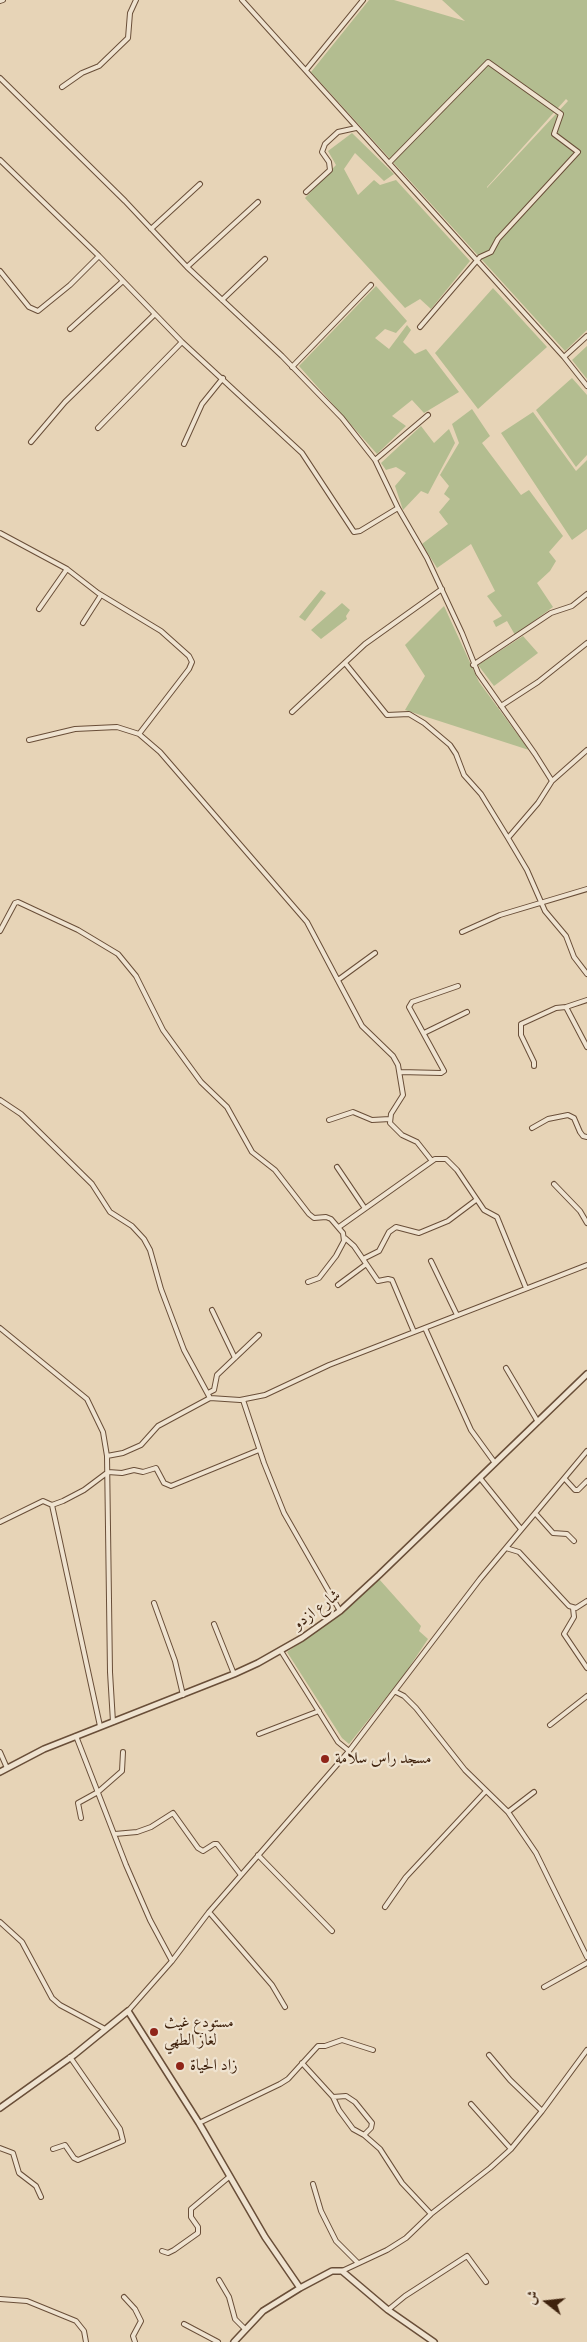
<!DOCTYPE html>
<html>
<head>
<meta charset="utf-8">
<style>
  body { margin:0 }
  #map { position:relative; width:587px; height:2342px; overflow:hidden; background:#e7d4b7; font-family:"IM FELL French Canon",Amiri,serif }
  canvas { display:block }
  .north { position:absolute; left:522px; top:2277px; width:50px; height:50px; -webkit-text-stroke:4px #efe3d0; paint-order:stroke; rotate:286deg; font-size:14px; font-weight:700; line-height:20px; text-align:center; color:#3f220d }
  .north::after { content:''; display:block; margin:auto; width:18px; height:22px; background:#3f220d; clip-path:polygon(50% 0,100% 100%,50% 72%,0 100%) }
</style>
</head>
<body>
<div id="map">
<canvas width="587" height="2342"></canvas>
<div class="north">ش</div>
</div>
<script>
const ctx = document.querySelector('canvas').getContext('2d');
ctx.lineJoin = 'round';
function fillPath(path, color) { ctx.fillStyle = color; ctx.fill(path, 'evenodd'); }
const shape = rows => new Path2D(rows.map(r => 'M' + r).join(''));
function trace(path, color, width, dash) { ctx.strokeStyle = color; ctx.lineWidth = width; ctx.lineCap = dash ? 'butt' : 'round'; ctx.setLineDash(dash || []); ctx.stroke(path); }
function drawText(font, color, halo, rows, align = 'center') {
  ctx.font = font + ' "IM FELL French Canon",Amiri,serif'; ctx.lineWidth = 4.5; ctx.setLineDash([]); ctx.textBaseline = 'middle'; ctx.strokeStyle = halo; ctx.fillStyle = color; for (const [text, x, y, turn = 0] of rows) {
    ctx.save(); ctx.translate(x, y); ctx.rotate((+turn || 0) * Math.PI / 180); ctx.textAlign = isNaN(turn) ? turn : align; if (halo) ctx.strokeText(text, 0, 0); ctx.fillText(text, 0, 0); ctx.restore();
  }
}
const green = shape([
  [369,0,394,0,465,21,442,0,587,0,587,330,565,351,311,72],
  [566,99,568,101,487,188,487,187],
  [352,133,394,174,384,181,355,153,344,169,358,195,374,180,380,185,396,180,470,261,431,309,420,299,405,308,305,198,336,165,328,151],
  [376,286,407,321,396,333,385,329,375,338,389,349,407,325,411,330,403,342,415,354,426,349,459,392,424,413,412,400,392,416,406,426,377,454,299,366],
  [493,288,547,347,478,409,435,353],
  [587,346,587,379,572,360],
  [572,378,587,395,587,455,576,467,536,410],
  [472,409,490,436,482,443,521,495,529,490,563,536,549,552,556,561,550,571,537,583,553,607,515,635,507,621,496,627,493,621,502,616,487,596,495,591,471,544,437,568,422,544,448,524,439,512,450,499,444,494,449,486,440,475,459,443,452,424],
  [533,412,576,471,587,460,587,529,572,540,501,433],
  [421,426,434,443,449,429,455,443,428,494,421,491,403,510,395,486,406,473,396,467,386,470,381,463],
  [321,590,326,593,305,621,299,617],
  [342,603,350,610,346,616,347,619,321,639,311,630],
  [444,606,479,682,529,750,405,710,425,676,405,645],
  [523,636,538,653,494,686,478,665],
  [379,1579,421,1626,419,1631,428,1639,404,1675,349,1744,342,1738,287,1652,343,1613]
]);
const minor = shape([
  [242,0,564,357,587,386],
  [0,1,3,0],
  [306,70,363,0],
  [0,78,125,201,187,267,282,356,342,418,375,460,398,508,427,558,462,633,478,673,535,754,552,781,538,803,508,838,527,870,545,911,566,936,574,957,587,974],
  [62,87,82,73,99,66,128,38,130,13,136,0],
  [0,160,99,256,182,342,302,453,354,532,360,531,398,508],
  [389,163,488,62,561,114,554,134,578,152,498,239,491,252,480,257,420,327],
  [306,192,330,170,329,162,322,152,325,144,338,132,356,128],
  [151,229,200,184],
  [187,267,258,202],
  [0,271,29,307,38,311,70,285,99,256],
  [222,300,265,259],
  [70,329,123,281],
  [564,357,587,336],
  [292,367,371,285],
  [98,428,182,342],
  [31,442,65,402,155,314],
  [184,444,202,404,223,378],
  [375,460,428,415],
  [0,533,67,569,98,593,161,631,189,656,192,662,189,669,139,734],
  [39,609,67,569],
  [83,623,101,595],
  [345,663,387,715,409,714,424,723,450,745,456,754,464,775,481,794,508,838],
  [473,665,551,613,572,606,587,594],
  [501,706,538,682,587,643],
  [292,712,365,644,442,589],
  [29,740,75,729,117,727,139,734,160,752,307,922,362,1026,393,1056,398,1065,403,1095,391,1114,390,1123,402,1135,417,1142,432,1161],
  [552,781,587,750],
  [0,931,15,903,18,902,78,930,118,954,136,976,163,1030,201,1082,227,1107,252,1152,275,1170,309,1214,314,1218,326,1217,331,1219,343,1233,344,1241,336,1256,319,1278,308,1282],
  [462,932,500,915,587,889],
  [338,980,375,953],
  [587,1000,566,1007,587,1047],
  [424,1033,467,1012],
  [534,1066,534,1062,521,1035,521,1024,556,1008,566,1007],
  [400,1072,441,1073,444,1071,409,1007,412,1002,458,986],
  [0,1100,21,1114,92,1184,110,1212,132,1226,144,1239,150,1250,161,1289,184,1350,210,1398],
  [329,1120,353,1112,372,1120,390,1119],
  [532,1128,548,1119,568,1115,574,1118,580,1132,583,1136,587,1137],
  [337,1167,364,1207],
  [554,1184,580,1211,587,1223],
  [339,1227,435,1159,446,1159,457,1170,484,1210,497,1217,526,1288],
  [345,1238,354,1246,378,1281,388,1279,392,1280,414,1332],
  [363,1259,379,1251,389,1232,396,1227,419,1233,448,1221,476,1200],
  [431,1261,457,1315],
  [338,1285,365,1265],
  [212,1310,235,1358],
  [0,1328,87,1399,103,1432,107,1456,110,1672,113,1722],
  [425,1328,471,1430,495,1463],
  [506,1368,538,1422],
  [208,1393,214,1390,217,1375,259,1335],
  [243,1400,264,1463,284,1513,340,1611],
  [107,1456,123,1453,141,1445,158,1426,210,1398,240,1400,265,1395,329,1365,587,1265],
  [480,1478,521,1529],
  [565,1479,575,1490,578,1490,587,1481],
  [52,1505,100,1726],
  [536,1514,553,1533,567,1534,574,1541],
  [0,1522,43,1501,52,1505,63,1501,84,1490,108,1472,122,1473,134,1470,143,1472,156,1468,164,1483,171,1486,259,1450],
  [506,1548,519,1552,569,1606,576,1608,587,1601],
  [154,1603,175,1661,183,1695],
  [573,1608,574,1617,564,1634,587,1668],
  [214,1624,234,1674],
  [281,1651,338,1742,349,1751],
  [396,1692,404,1696,416,1708,465,1770,508,1812,536,1853,587,1957],
  [550,1725,587,1696],
  [259,1734,319,1711],
  [76,1736,126,1865,150,1920,172,1961],
  [0,1752,7,1768],
  [508,1812,534,1792],
  [81,1818,78,1803,98,1792,122,1771,123,1752],
  [115,1834,137,1832,151,1827,173,1813,198,1848,203,1851,214,1844,217,1844,241,1875],
  [258,1855,332,1931],
  [385,1907,406,1877,486,1791],
  [209,1912,272,1985,285,2007],
  [0,1922,22,1942,52,1998,60,2005,105,2029],
  [544,1987,587,1963],
  [128,2011,172,1961,209,1912,349,1751,480,1579,587,1451],
  [489,2055,510,2080,542,2111],
  [302,2063,333,2097,339,2110,353,2129,364,2135,380,2149,402,2183,431,2214],
  [333,2097,346,2096,355,2102,372,2123,371,2128,364,2135],
  [471,2104,511,2149],
  [199,2123,280,2084,288,2079,318,2046,325,2046,342,2040,373,2050],
  [0,2148,13,2153,19,2173,36,2186,41,2197],
  [53,2149,65,2145,74,2158,78,2160,123,2141,120,2129,70,2057],
  [313,2184,321,2211,336,2241,358,2263],
  [162,2251,168,2253,174,2250,198,2233,198,2227,191,2217,191,2209,229,2177],
  [342,2271,387,2250,406,2238,431,2214,490,2168,511,2149,542,2111,587,2050],
  [219,2280,229,2297,235,2319,245,2329],
  [124,2297,135,2309,141,2321,133,2336,135,2342],
  [0,2299,27,2301,76,2321,84,2331,86,2342],
  [388,2310,405,2296,467,2256,486,2282],
  [184,2324,218,2342]
]);
const tertiary = shape([
  [0,1772,44,1749,234,1674,258,1663,302,1638,340,1611,379,1575,587,1374],
  [0,2108,74,2055,128,2011,199,2123,265,2237,300,2288,332,2271,342,2271,388,2310,434,2342],
  [234,2342,263,2311,300,2288]
]);
const markers = [
  [325,1759,5,"#8f2418"],
  [154,2032,5,"#8f2418"],
  [180,2066,5,"#8f2418"]
];
const streetNames = [
  ["شارع ازدو",317,1610,-37]
];
const poiNames = [
  ["مسجد راس سلامة",335,1759],
  ["مستودع غيث",164,2023],
  ["لغاز الطهي",164,2041],
  ["زاد الحياة",190,2066]
];
fillPath(green, '#b3bd90');
trace(minor, '#694e38', 6);
trace(tertiary, '#694e38', 8);
trace(minor, '#efe3d0', 4);
trace(tertiary, '#efe3d0', 5);
for (const [x, y, r, color] of markers) { const dot = new Path2D(); dot.arc(x, y, r, 0, 2 * Math.PI); ctx.fillStyle = color; ctx.fill(dot); trace(dot, '#efe3d0', 2); }
drawText('16px', '#3f220d', '#efe3d0', streetNames);
drawText('16px', '#3f220d', '#efe3d0', poiNames, 'left');
</script>
</body>
</html>
